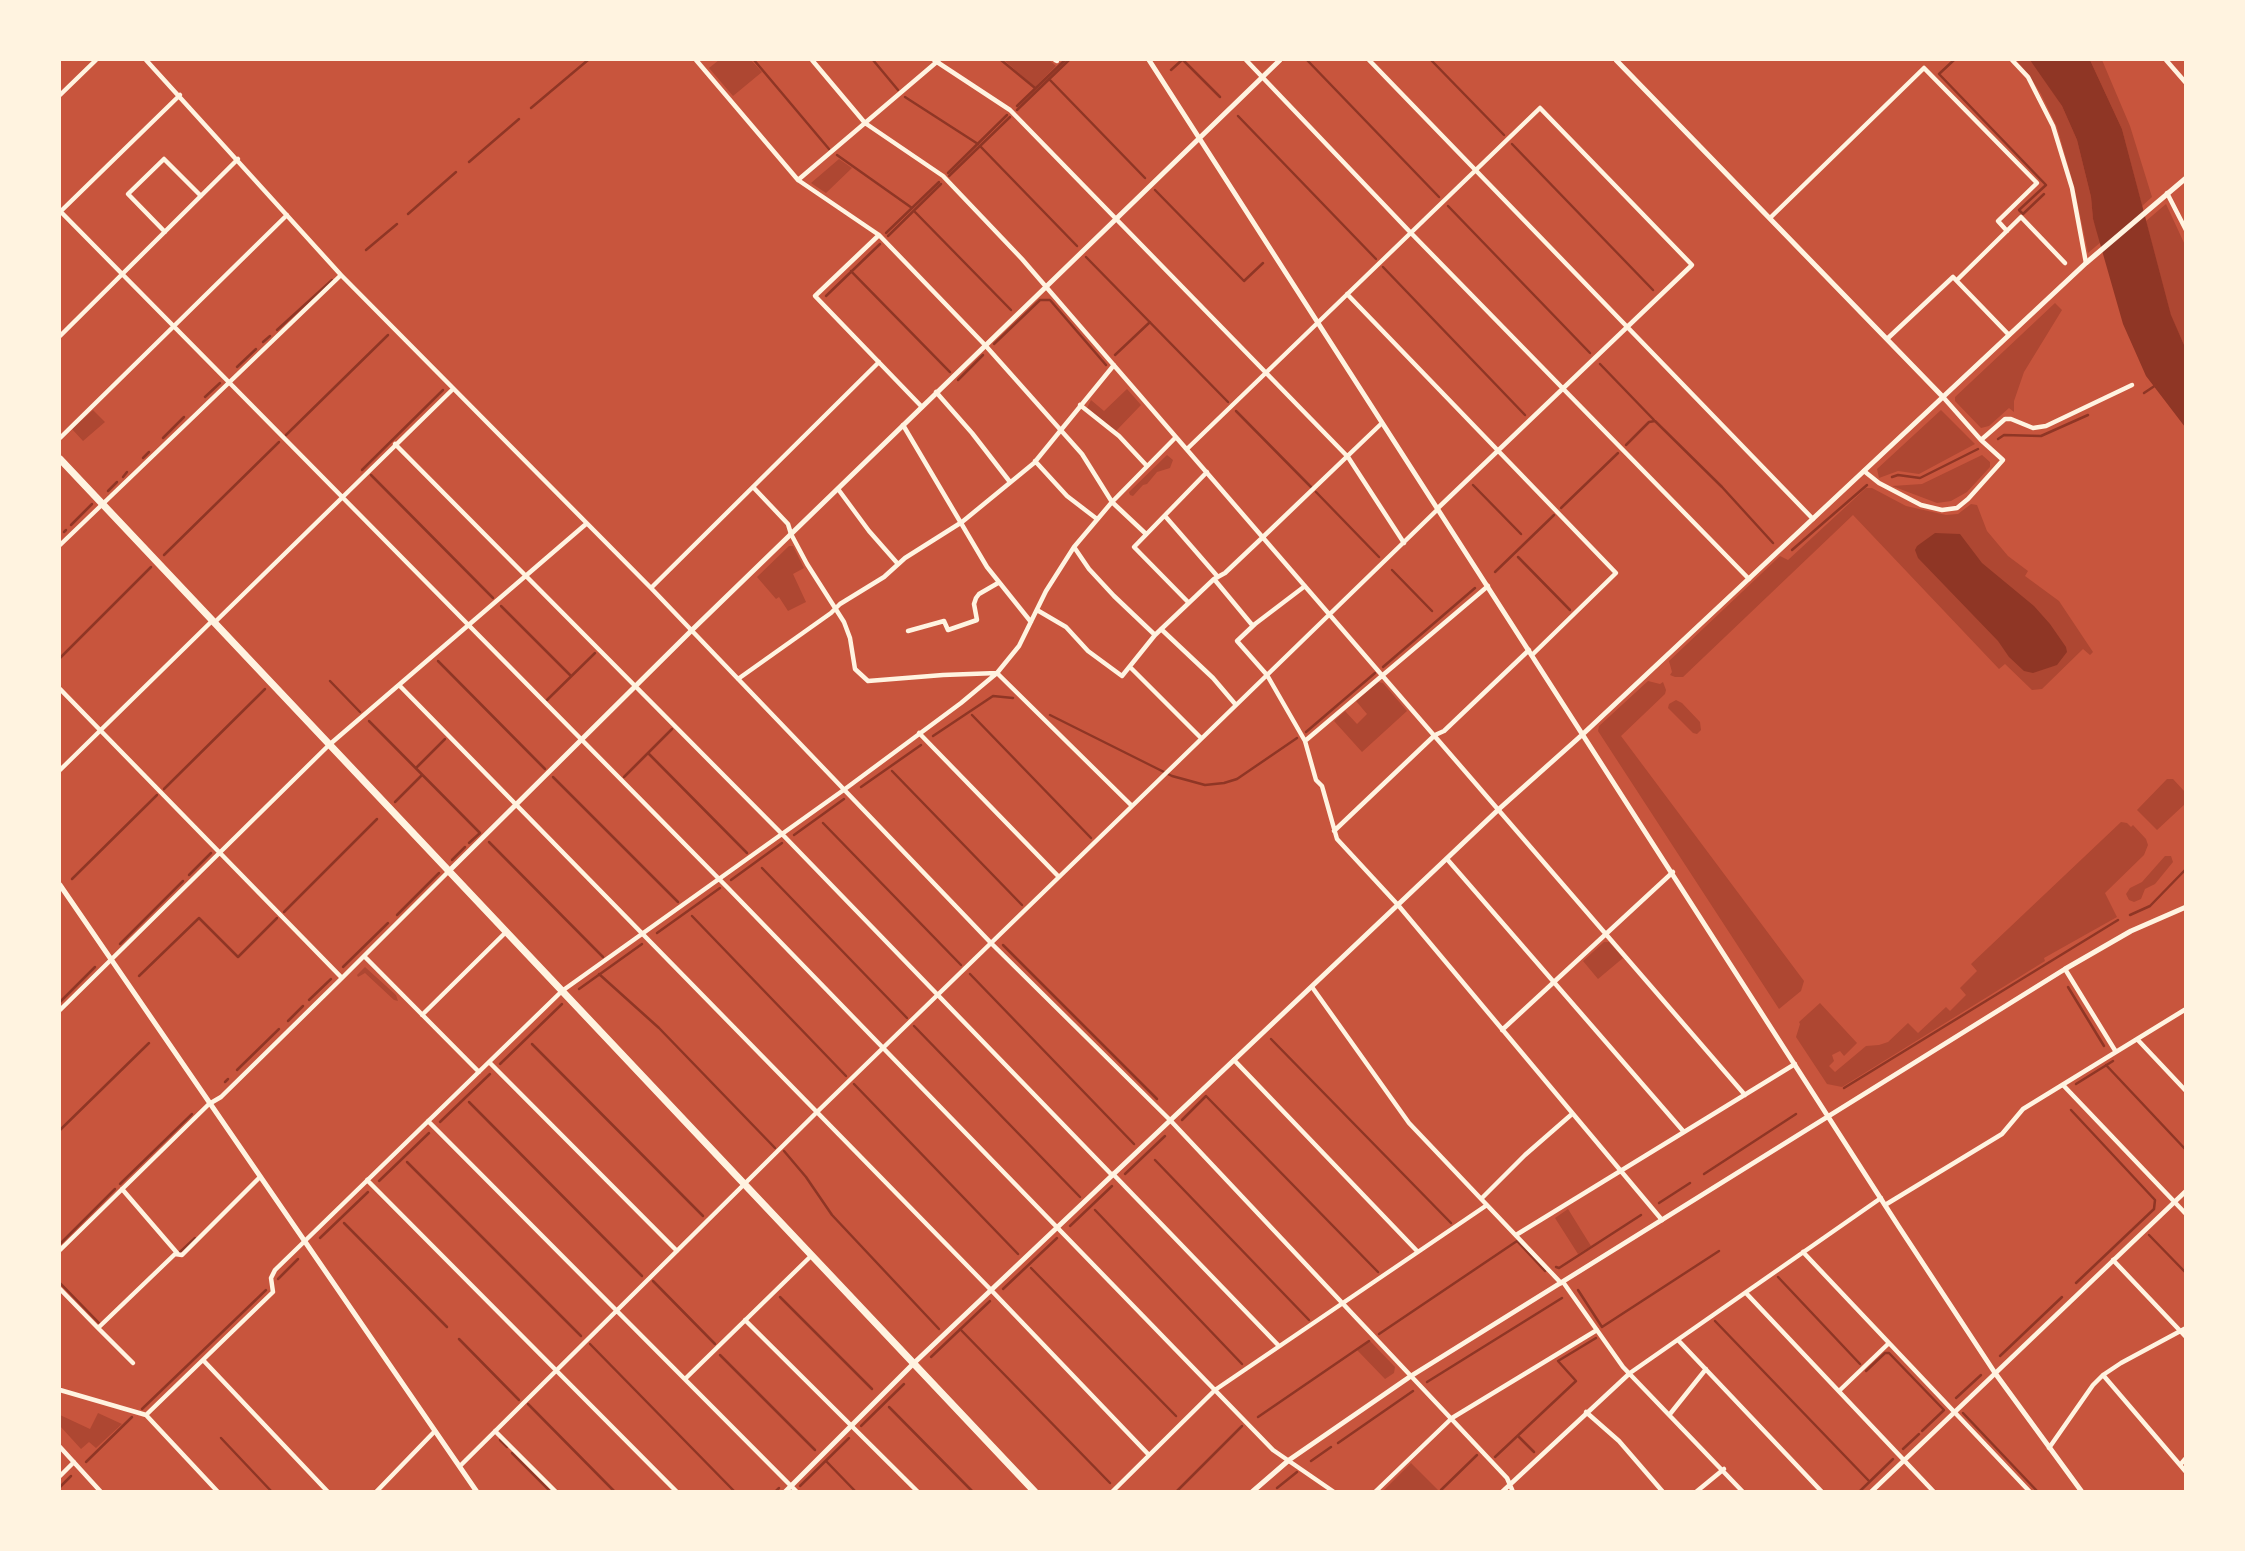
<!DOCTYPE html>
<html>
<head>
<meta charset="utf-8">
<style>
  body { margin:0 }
  #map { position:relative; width:2245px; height:1551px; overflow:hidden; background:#c8553d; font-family:"Sofia Sans Condensed",sans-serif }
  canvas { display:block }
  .frame { position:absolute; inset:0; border:61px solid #fff3e0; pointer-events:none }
</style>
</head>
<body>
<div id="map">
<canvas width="2245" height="1551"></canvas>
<div class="frame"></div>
</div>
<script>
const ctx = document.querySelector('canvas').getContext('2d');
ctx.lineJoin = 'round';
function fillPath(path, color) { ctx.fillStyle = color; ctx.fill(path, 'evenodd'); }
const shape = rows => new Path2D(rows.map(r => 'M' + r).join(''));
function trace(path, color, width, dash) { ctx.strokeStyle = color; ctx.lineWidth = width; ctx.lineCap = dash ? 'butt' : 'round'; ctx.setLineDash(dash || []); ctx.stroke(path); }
const green = shape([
  [719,60,751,60,762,72,733,96,709,68],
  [1007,60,1049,60,1056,66,1035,87,1005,61],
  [2016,60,2030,60,2033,62,2062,106,2077,140,2091,197,2093,219,2101,242,2088,253,2074,186,2057,127,2041,94,2029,75],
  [2090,60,2102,60,2130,126,2152,197,2142,206,2122,129],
  [839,159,852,168,826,193,811,183],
  [2166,204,2185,245,2185,347,2171,316,2146,221],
  [2055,303,2062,310,2024,372,2014,401,2014,412,2009,408,1989,426,1981,428,1955,401,1955,397],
  [1127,389,1141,405,1116,431,1087,408,1091,400,1104,411],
  [93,410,105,422,83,441,72,429],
  [1941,410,1975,444,1919,474,1898,471,1879,478,1877,469],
  [1167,455,1173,460,1170,468,1157,472,1147,484,1143,485,1133,496,1130,495,1129,492],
  [1982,455,1990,462,1990,467,1967,492,1951,501,1937,503,1892,486,1922,484],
  [1866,488,1872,488,1906,506,1946,515,1958,514,1971,504,1977,505,1987,531,2008,556,2028,571,2025,576,2059,601,2093,652,2090,655,2083,649,2042,689,2032,690,2005,664,1999,669,1853,515,1683,677,1675,677,1670,675,1672,672,1669,661,1780,556,1788,560],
  [789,546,793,546,804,568,793,574,806,602,788,611,779,597,776,599,757,577],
  [1648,681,1660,684,1663,682,1666,690,1665,694,1621,736,1804,981,1801,991,1779,1009,1598,731,1599,726],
  [1378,682,1383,683,1407,711,1362,752,1334,721,1345,711,1357,724,1367,714,1356,701],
  [1676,700,1682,703,1700,722,1701,730,1697,734,1693,733,1668,708,1669,704],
  [2167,779,2173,779,2185,792,2185,804,2157,830,2137,810],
  [2121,822,2127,823,2131,827,2133,825,2146,839,2148,845,2144,855,2105,893,2117,917,2044,958,2045,961,1842,1087,1827,1084,1796,1037,1800,1024,1799,1022,1820,1003,1857,1043,1844,1056,1840,1051,1832,1055,1834,1061,1829,1066,1835,1072,1866,1046,1879,1045,1888,1042,1908,1023,1918,1033,1946,1007,1950,1011,1966,995,1960,988,1977,971,1971,964],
  [2165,856,2171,856,2173,862,2155,884,2145,889,2141,899,2134,902,2129,900,2126,894,2130,888,2142,882],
  [1604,942,1609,942,1623,958,1598,979,1583,961],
  [365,967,396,995,398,1001,394,1000,365,973,358,977,357,975],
  [1568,1209,1591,1246,1578,1254,1555,1218],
  [1370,1341,1395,1367,1394,1373,1385,1379,1357,1350],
  [98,1413,122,1424,96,1448,89,1442,81,1449,60,1426,60,1415,90,1429],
  [1411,1463,1439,1491,1383,1491]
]);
const water = shape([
  [2030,60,2090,60,2122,129,2171,315,2185,347,2185,427,2146,376,2123,324,2093,219,2091,197,2077,140,2062,106],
  [1935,533,1960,534,1982,563,2034,606,2050,624,2066,647,2067,652,2057,665,2033,673,2024,671,2009,657,1998,641,1918,558,1915,550,1917,546]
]);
const stream = shape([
  [754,60,829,149],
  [873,60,898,90],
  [1001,60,1035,88],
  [1183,60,1220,97],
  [1307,60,1439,197],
  [1431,60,1504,135],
  [1954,60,1939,74,2046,185,2019,210,2023,214,2044,194],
  [1171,70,1182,60],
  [1049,79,1145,178],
  [905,97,978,144],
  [1017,106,1065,60],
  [531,108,588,60],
  [1017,110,1069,60],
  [1238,116,1376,259],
  [1512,144,1653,290],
  [980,146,1077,246],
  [837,155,912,208],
  [469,162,519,119],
  [948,173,1007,115],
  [949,176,1010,117],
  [1155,190,1244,281,1263,263],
  [1448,206,1590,353],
  [915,212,1011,310],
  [408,214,456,172],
  [886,233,939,182],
  [888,236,941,184],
  [366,250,397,224],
  [1086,257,1228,402],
  [1383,267,1525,415],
  [851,271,950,372],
  [826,296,880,244],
  [277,330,332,280],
  [263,342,270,336],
  [994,344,1040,300,1050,300,1106,365],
  [1115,355,1150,322],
  [1600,364,1654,420],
  [237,367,256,349],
  [958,380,983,355],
  [2144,393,2156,385],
  [205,397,220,383],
  [1236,411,1311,487],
  [286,435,388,335],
  [163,438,184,417],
  [1998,439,2004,435,2041,436,2088,415],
  [1626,445,1649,422,1655,421,1722,487,1773,543],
  [143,458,149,452],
  [362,470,443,390],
  [371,475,493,598],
  [123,477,127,472],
  [1892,477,1898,475,1920,478,1978,449],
  [1473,485,1521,534],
  [108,491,117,482],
  [1316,492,1379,557],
  [1561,508,1618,453],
  [71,525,92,504],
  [64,532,66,530],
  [1792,550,1867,485],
  [164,555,279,442],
  [1518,557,1570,610],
  [1392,570,1432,611],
  [1495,572,1554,515],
  [501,606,571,676],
  [60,658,151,567],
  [438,661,545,769],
  [1383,667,1475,588],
  [330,681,360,712],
  [547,700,595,653],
  [972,715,1091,838],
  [1050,715,1172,776,1205,785,1224,783,1237,779,1297,738],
  [369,721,480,833,469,843],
  [1306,732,1375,673],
  [933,736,993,696,1013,698],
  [648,753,747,853],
  [416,768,445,739],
  [892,771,1022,905],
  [553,777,678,902],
  [624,777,672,729],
  [861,787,921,745],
  [164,789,265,689],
  [395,802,422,775],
  [823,823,961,965],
  [794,835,844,799],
  [489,842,603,957],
  [452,860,465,847],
  [762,868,907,1018],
  [189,875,211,853],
  [72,879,157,795],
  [731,880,782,843],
  [284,912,377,819],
  [397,915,439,873],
  [2130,915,2150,906,2186,869],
  [692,916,846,1076],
  [657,933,720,888],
  [120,944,183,881],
  [1003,945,1157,1099],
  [343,967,388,923],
  [599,974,659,1028,775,1148],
  [970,974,1134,1144],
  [139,976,199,918,238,957,277,918],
  [2068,987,2104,1046],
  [579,989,642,944],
  [309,1000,331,979],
  [60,1002,95,967],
  [288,1021,303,1006],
  [914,1026,1080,1197],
  [1271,1039,1451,1223],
  [532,1044,703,1216],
  [500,1064,562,1004],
  [2106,1065,2186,1150],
  [237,1070,279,1029],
  [225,1082,228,1079],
  [854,1084,1018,1254],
  [2076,1084,2113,1061],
  [1844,1088,2118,920],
  [469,1102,642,1276],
  [2071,1110,2155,1200,2154,1209,2076,1283],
  [1182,1120,1206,1096,1378,1272],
  [440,1122,490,1074],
  [60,1130,149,1043],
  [784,1151,806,1177,832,1215,939,1329],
  [1155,1160,1309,1320],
  [407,1162,581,1336],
  [1125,1174,1165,1136],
  [1704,1174,1796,1114],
  [379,1181,429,1133],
  [120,1184,192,1114],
  [1659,1203,1690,1183],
  [1095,1210,1242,1364],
  [344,1223,447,1327],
  [1070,1226,1112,1186],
  [2149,1235,2186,1273],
  [320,1238,368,1192],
  [60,1244,115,1189],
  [180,1252,195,1238],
  [1556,1267,1559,1268,1641,1215],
  [1031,1268,1176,1416],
  [1778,1277,1860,1364],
  [278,1279,298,1259],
  [653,1281,715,1344],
  [60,1283,99,1323],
  [1003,1289,1057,1238],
  [1578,1290,1602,1327,1719,1251],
  [780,1297,872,1389],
  [1715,1321,1869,1481],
  [960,1329,1110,1483],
  [1379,1334,1517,1241,1545,1271],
  [459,1339,519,1400],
  [590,1344,735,1492],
  [720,1355,815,1450],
  [2000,1356,2062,1297],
  [931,1357,990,1301],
  [1866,1371,1885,1353,1889,1353,1944,1410,1922,1431],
  [1427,1382,1562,1298],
  [1956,1398,1981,1375],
  [528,1404,615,1492],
  [889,1407,973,1492],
  [142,1409,266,1290],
  [1963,1413,2038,1492],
  [1258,1417,1369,1341],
  [861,1426,904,1384],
  [1519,1437,1534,1452],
  [221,1438,272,1492],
  [500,1440,507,1447],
  [1338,1443,1413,1391],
  [1903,1449,1919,1434],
  [512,1453,551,1492],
  [1495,1457,1576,1381,1558,1361,1596,1338],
  [826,1461,856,1492],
  [1311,1461,1331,1447],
  [86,1462,132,1417],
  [800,1486,849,1438],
  [60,1487,71,1476],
  [1277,1488,1297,1472],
  [1441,1490,1477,1455],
  [1878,1491,1879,1492],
  [775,1492,779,1488],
  [1176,1492,1242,1426],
  [1859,1492,1893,1459]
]);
const minor = shape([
  [696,60,798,180,879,235,985,345,1082,454,1112,502,1146,534],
  [812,60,865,123,943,176,1022,259,1745,1095],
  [934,60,1010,110,1348,457,1404,543],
  [1055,60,1057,61],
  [1246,60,1411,233,1749,579],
  [1369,60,1813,519],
  [2012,60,2028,77,2053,126,2072,188,2086,263],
  [2166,60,2186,83],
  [60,95,96,60],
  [798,180,939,60],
  [2167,193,2186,230],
  [60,211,727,887,1273,1450,1334,1492],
  [60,212,180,95],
  [1770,218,1924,68,2037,183,1998,221,2007,231],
  [165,232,128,194,164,159,201,196],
  [879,235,815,296,922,407],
  [341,275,651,588,991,943,1170,1120,1507,1478,1513,1492],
  [1957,280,2021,217,2065,263],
  [1347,294,1616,573,1532,655],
  [60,336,238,159],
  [1887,339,1953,277,2009,335],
  [936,392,972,433,1010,482],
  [1080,405,1119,436,1147,466],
  [903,425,987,567,1031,622],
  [60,438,287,215],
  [1981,440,2005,419,2011,419,2033,428,2046,426,2132,385],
  [395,444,782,834,1112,1175],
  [1187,449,1540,108,1692,265,1438,508],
  [1035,461,1067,496,1097,519],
  [1864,471,1879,483,1921,505,1942,510,1957,508,1968,499,2003,460,1981,440,1943,397],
  [753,487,788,524,791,534,807,564,844,622,850,638,855,669,868,681,943,675,997,673,1132,806],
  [838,489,869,531,898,564],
  [1165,516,1218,577],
  [60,545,341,275,146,60],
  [1074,547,1089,569,1114,596,1155,635],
  [1214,579,1253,626],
  [1305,586,1255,624,1237,641,1267,675,1305,741,1316,780,1322,786,1337,839,1398,905,1662,1220],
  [651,588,879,362],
  [1189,603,1134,547,1207,472],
  [1037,610,1066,627,1088,651,1122,676,1155,635,1214,579,1225,573,1263,537,1382,423],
  [214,623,453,389],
  [1161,629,1213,678,1236,705],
  [908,631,944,621,948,630,977,620,974,604,976,598,979,594,998,583],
  [1130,667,1201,738],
  [738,679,831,613,840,604,884,577,905,558,962,522,1034,463,1114,365],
  [399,685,992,1291,1149,1455],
  [60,689,342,978,449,871],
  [919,733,1059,877],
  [1305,741,1488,586],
  [60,770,212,621],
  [1334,831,1435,735,1444,731,1529,650],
  [1447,859,1684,1132],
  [364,956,479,1072],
  [2065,969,2116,1052],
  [1312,987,1409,1123,1561,1283],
  [60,1010,329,745,586,524],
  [422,1015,506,932],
  [1502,1030,1673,872],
  [2137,1039,2186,1091],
  [1234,1060,1417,1251],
  [489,1062,677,1251],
  [2063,1085,2186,1214],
  [428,1121,797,1492],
  [1113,1174,1279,1346],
  [367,1180,677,1492],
  [122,1189,178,1254],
  [1481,1199,1525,1155,1572,1114],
  [1885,1205,2002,1134,2023,1109,2186,1009],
  [1516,1235,1795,1064],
  [60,1250,209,1104,221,1097,342,978],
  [1803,1252,2030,1492],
  [2113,1260,2186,1337],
  [1563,1282,1623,1367,1743,1492],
  [60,1289,98,1328,175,1254,182,1255,260,1177],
  [1746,1293,1934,1492],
  [745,1320,918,1492],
  [98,1328,133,1363],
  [1678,1340,1822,1492],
  [203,1360,328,1492],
  [2103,1375,2186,1472],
  [685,1379,811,1256],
  [60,1390,146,1415,218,1492],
  [1839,1391,1889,1343],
  [1586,1412,1619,1441,1663,1492],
  [1670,1414,1706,1369],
  [146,1415,273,1292,271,1278,275,1270,562,991,845,789,961,703,997,673,1019,646,1046,591,1074,547,1112,502,1176,437],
  [495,1431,556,1492],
  [60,1447,101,1492],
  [2049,1448,2093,1385,2103,1375,2121,1363,2186,1328],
  [2180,1465,2186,1458],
  [460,1466,817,1112,1438,509],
  [60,1476,74,1462],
  [376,1492,435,1431],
  [1112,1492,1215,1390,1487,1205],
  [1375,1492,1452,1418,1597,1330],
  [1502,1492,1630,1373,1881,1198],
  [1696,1492,1724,1469],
  [1871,1492,2186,1191]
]);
const tertiary = shape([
  [1149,60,1899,1227,1995,1373,2082,1492],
  [1616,60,1943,397],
  [449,871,691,631,1280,60],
  [60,885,477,1492],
  [785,1492,913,1364,1499,809,1583,734,2086,263,2186,178],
  [1252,1492,1289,1460,1411,1376,2065,969,2131,931,2186,907]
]);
const primary = shape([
  [60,459,1035,1492]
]);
fillPath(green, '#ae4732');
fillPath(water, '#8f3625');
trace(stream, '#8f3625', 2.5);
trace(minor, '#fff3e0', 4.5);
trace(tertiary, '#fff3e0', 5);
trace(primary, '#fff3e0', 7);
</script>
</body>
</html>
